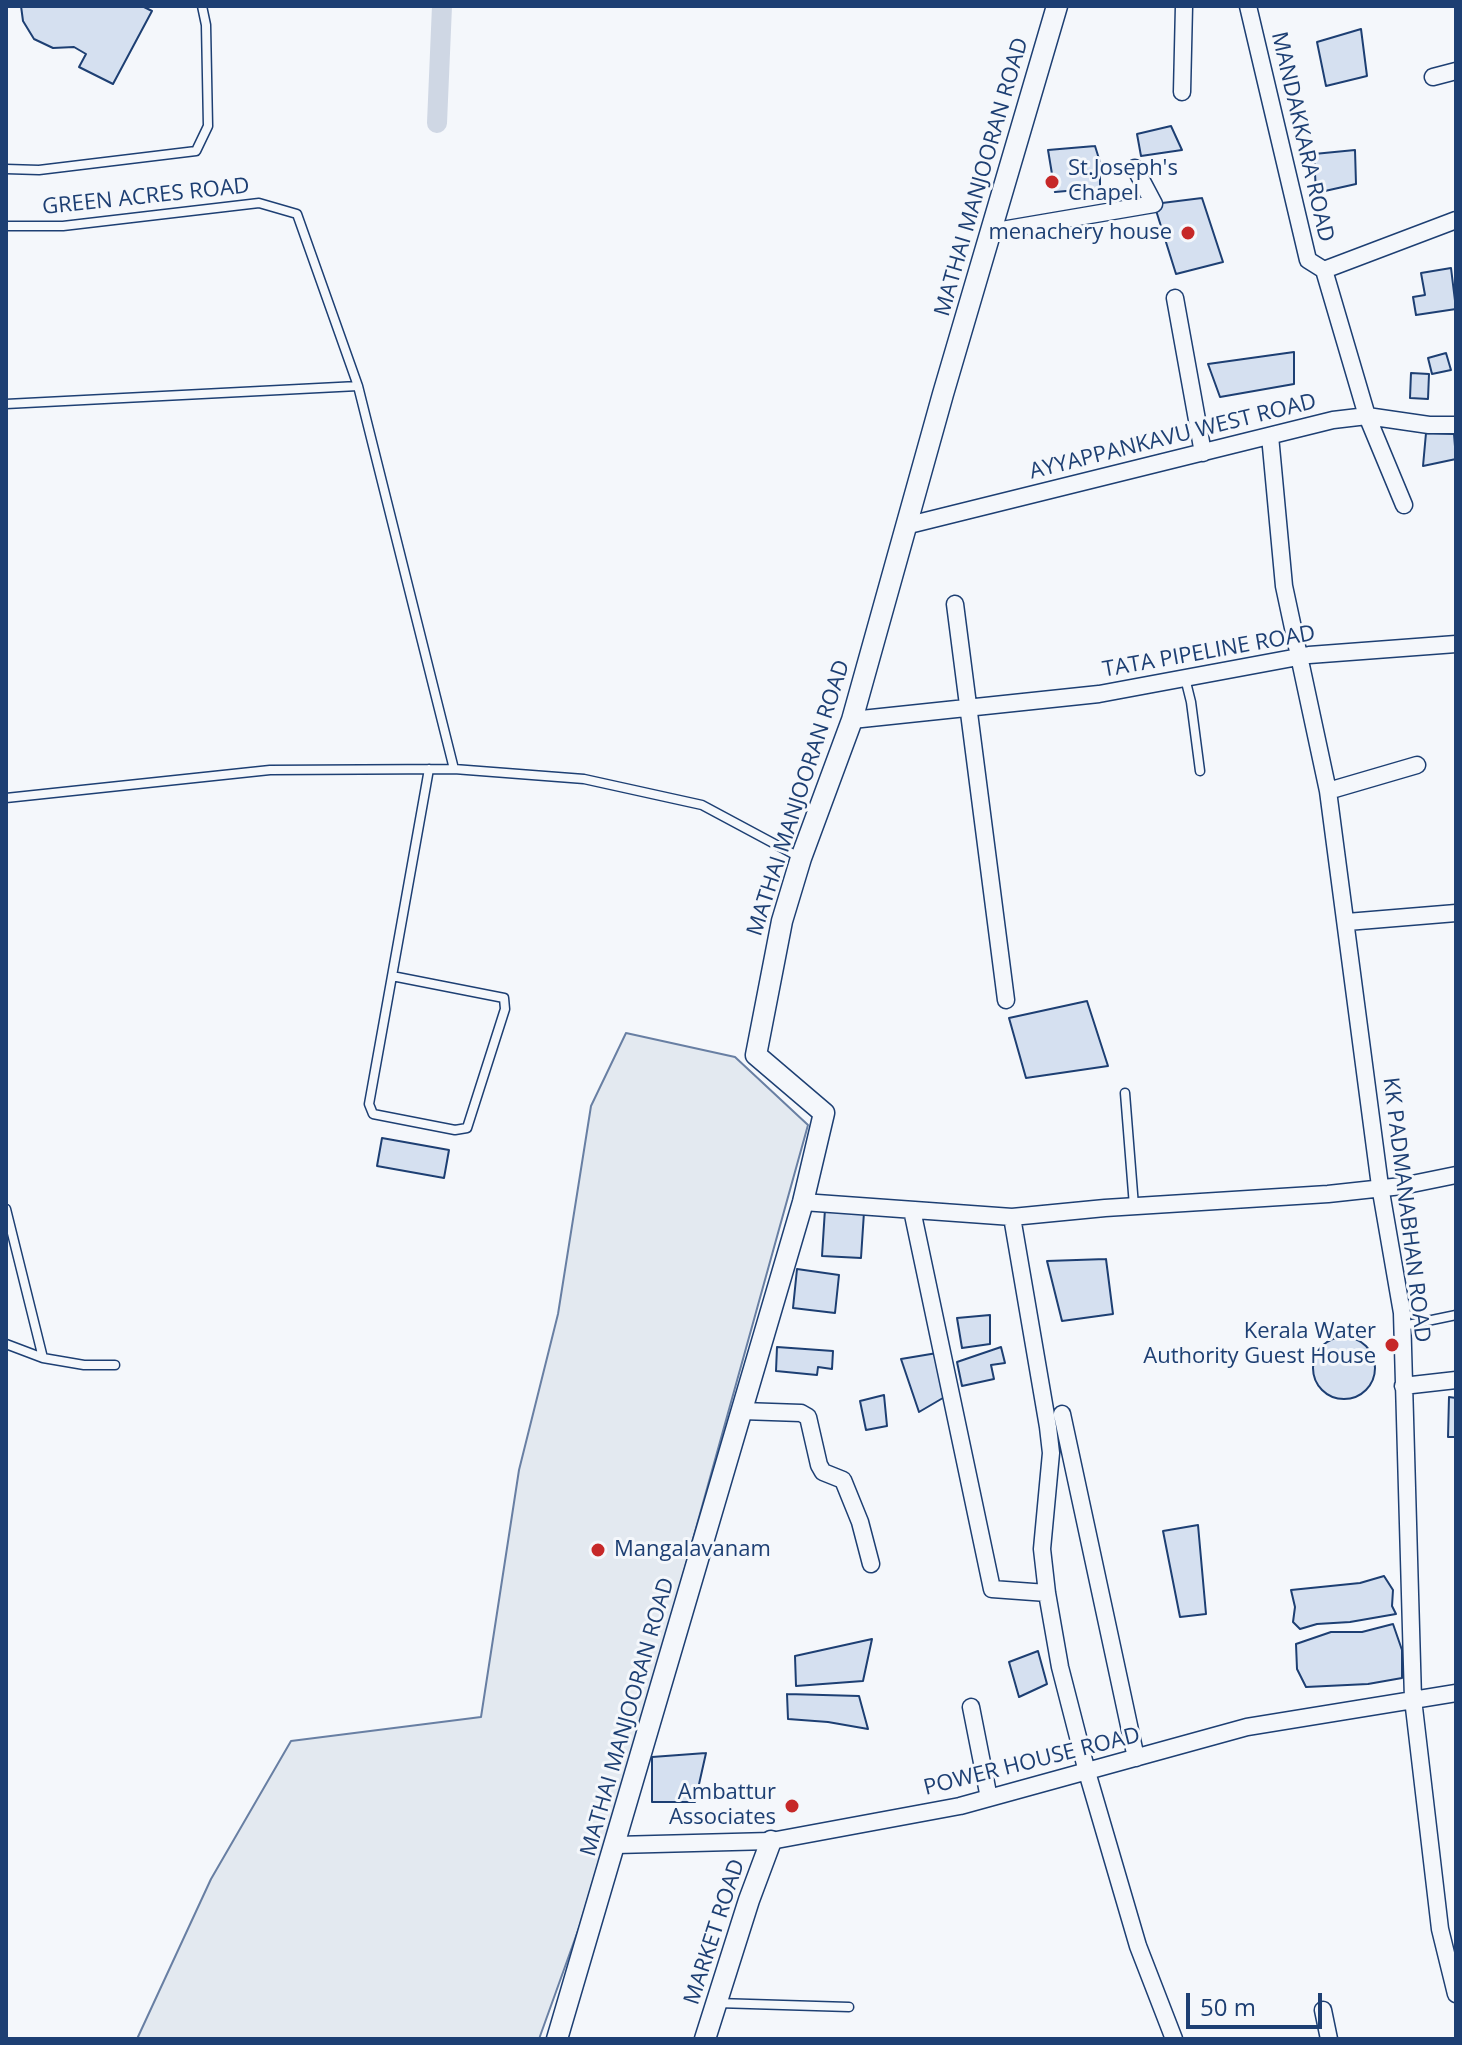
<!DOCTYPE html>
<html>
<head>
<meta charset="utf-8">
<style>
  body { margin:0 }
  #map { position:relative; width:1462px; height:2045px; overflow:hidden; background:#f4f7fb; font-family:"Open Sans",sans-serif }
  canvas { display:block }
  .frame { position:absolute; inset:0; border:8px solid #1d3f73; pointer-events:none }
  .scale { position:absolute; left:1186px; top:1993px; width:136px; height:36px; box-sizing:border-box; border:4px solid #1d3f73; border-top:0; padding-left:10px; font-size:24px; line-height:28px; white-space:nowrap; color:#1d3f73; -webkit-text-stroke:6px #f4f7fb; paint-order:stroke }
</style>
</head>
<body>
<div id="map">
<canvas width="1462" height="2045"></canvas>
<div class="frame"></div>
<div class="scale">50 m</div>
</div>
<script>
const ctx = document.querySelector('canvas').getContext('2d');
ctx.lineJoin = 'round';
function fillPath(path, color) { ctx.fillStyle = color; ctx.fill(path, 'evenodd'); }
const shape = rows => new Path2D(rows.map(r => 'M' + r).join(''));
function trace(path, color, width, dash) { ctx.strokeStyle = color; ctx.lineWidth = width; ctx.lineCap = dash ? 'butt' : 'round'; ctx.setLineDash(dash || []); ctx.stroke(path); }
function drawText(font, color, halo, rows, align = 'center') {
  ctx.font = font + ' "Open Sans",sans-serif'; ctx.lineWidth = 6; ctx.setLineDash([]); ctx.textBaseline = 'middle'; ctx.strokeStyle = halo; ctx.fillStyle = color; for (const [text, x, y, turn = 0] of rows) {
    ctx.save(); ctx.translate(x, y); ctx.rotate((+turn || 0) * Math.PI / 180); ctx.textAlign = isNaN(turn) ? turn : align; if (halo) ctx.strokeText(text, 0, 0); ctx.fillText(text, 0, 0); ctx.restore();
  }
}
const green = shape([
  [626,1033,735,1057,808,1125,668,1629,580,1925,539,2039,137,2039,211,1879,291,1741,481,1717,519,1470,558,1314,591,1106,626,1033]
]);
const canal = shape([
  [437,123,442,6]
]);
const building = shape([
  [21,6,142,6,152,11,113,84,79,67,86,54,74,47,53,48,34,39,23,21,21,6],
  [1361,29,1367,76,1326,86,1317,42,1361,29],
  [1171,126,1182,150,1141,156,1137,134,1171,126],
  [1095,146,1100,162,1100,188,1055,192,1048,150,1095,146],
  [1355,150,1356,184,1316,193,1314,154,1355,150],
  [1202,198,1223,262,1176,274,1154,204,1202,198],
  [1451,268,1456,309,1416,315,1413,297,1425,295,1421,273,1451,268],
  [1294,352,1294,384,1220,397,1208,364,1294,352],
  [1446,353,1451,370,1432,374,1428,358,1446,353],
  [1411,373,1429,374,1428,399,1410,398,1411,373],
  [1426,433,1454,434,1456,459,1423,466,1426,433],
  [1087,1001,1108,1066,1026,1078,1009,1018,1087,1001],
  [382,1138,449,1150,444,1178,377,1166,382,1138],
  [825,1209,864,1212,861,1258,822,1256,825,1209],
  [1106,1259,1113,1314,1062,1321,1047,1261,1106,1259],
  [797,1269,839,1275,835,1313,793,1308,797,1269],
  [990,1315,990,1344,962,1348,957,1318,990,1315],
  '1313 1368a31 31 0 1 1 62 0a31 31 0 1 1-62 0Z',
  [777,1347,833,1351,832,1369,818,1367,817,1375,776,1371,777,1347],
  [1001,1347,1005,1363,991,1365,994,1379,962,1386,957,1362,1001,1347],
  [937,1353,948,1395,919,1412,901,1359,937,1353],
  [884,1395,887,1426,866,1430,860,1401,884,1395],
  [1449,1397,1456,1398,1456,1437,1448,1437,1449,1397],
  [1198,1525,1206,1614,1180,1617,1163,1531,1198,1525],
  [1384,1576,1393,1590,1392,1606,1396,1614,1350,1622,1317,1624,1300,1629,1293,1622,1295,1607,1291,1590,1360,1583,1384,1576],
  [1393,1624,1402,1650,1402,1678,1368,1684,1306,1687,1297,1669,1296,1644,1331,1632,1362,1632,1393,1624],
  [872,1639,863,1681,796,1686,795,1656,872,1639],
  [1038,1651,1047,1684,1019,1697,1009,1662,1038,1651],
  [787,1694,859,1696,868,1729,828,1722,788,1719,787,1694],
  [706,1753,695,1802,652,1802,652,1757,706,1753]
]);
const service = shape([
  [6,169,39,170,196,151,208,126,206,25,202,6],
  [6,226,63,226,259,203,297,214,358,386,454,769],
  [6,404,358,386],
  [1185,678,1191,702,1200,771],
  [6,798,270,770,454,769,584,779,702,805,799,857],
  [392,976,504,998,505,1009,467,1128,455,1130,373,1114,369,1104,392,976,429,769],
  [1125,1093,1134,1206],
  [6,1209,43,1358,84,1365,115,1365],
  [1403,1326,1456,1315],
  [6,1344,43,1358],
  [717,2003,849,2007]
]);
const minor = shape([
  [1248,6,1308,260,1324,270,1367,416,1404,505],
  [1433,77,1456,71],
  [1182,92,1184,6],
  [990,232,1154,204,1135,168],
  [1324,270,1456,220],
  [1175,298,1203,453],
  [1270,436,1284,586,1328,791,1380,1186,1402,1313,1413,1699,1440,1929,1456,1994],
  [905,526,1333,420,1367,416,1429,425,1456,425],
  [955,604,1006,1000],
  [852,720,1099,694,1309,655,1456,644],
  [1328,791,1417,765],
  [1347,922,1456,913],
  [803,1202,1012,1217,1105,1208,1328,1194,1402,1186,1456,1175],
  [912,1210,992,1589,1047,1593],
  [1012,1217,1048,1427,1051,1453,1042,1549,1047,1593,1060,1667,1087,1772,1138,1946,1174,2039],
  [1403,1386,1456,1380],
  [742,1411,801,1413,808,1417,819,1465,823,1472,843,1480,860,1522,871,1564],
  [1062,1414,1136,1758],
  [971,1707,989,1798],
  [616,1845,771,1841,960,1806,1247,1727,1456,1693],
  [1323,2010,1329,2039]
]);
const tertiary = shape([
  [557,2039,803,1202,824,1113,756,1055,782,921,801,858,852,720,943,394,1057,6],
  [705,2039,749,1900,771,1841]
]);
const markers = [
  [1052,182,8,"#c62828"],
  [1188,233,8,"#c62828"],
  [1392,1345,8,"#c62828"],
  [598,1550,8,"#c62828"],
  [792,1806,8,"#c62828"]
];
const streetNames = [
  ["MANDAKKARA ROAD",1302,137,77],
  ["MATHAI MANJOORAN ROAD",982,177,-74],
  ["GREEN ACRES ROAD",146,197,-6],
  ["AYYAPPANKAVU WEST ROAD",1173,437,-14],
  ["TATA PIPELINE ROAD",1209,652,-10],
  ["MATHAI MANJOORAN ROAD",799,798,-72],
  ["KK PADMANABHAN ROAD",1406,1210,83],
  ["MATHAI MANJOORAN ROAD",628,1717,-74],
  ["POWER HOUSE ROAD",1032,1762,-14],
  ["MARKET ROAD",715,1932,-72]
];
const poiNames = [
  ["St.Joseph's",1068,169,"left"],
  ["Chapel",1068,194,"left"],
  ["menachery house",1172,233],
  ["Kerala Water",1376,1332],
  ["Authority Guest House",1376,1357],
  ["Mangalavanam",614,1550,"left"],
  ["Ambattur",776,1793],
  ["Associates",776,1818]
];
fillPath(green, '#e3e9f0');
trace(green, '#687fa3', 2);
trace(canal, '#cfd7e4', 20);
fillPath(building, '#d5e0f0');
trace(building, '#1d3f73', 2);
trace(service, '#1d3f73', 11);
trace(minor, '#1d3f73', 19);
trace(tertiary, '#1d3f73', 23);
trace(service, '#f4f7fb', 8);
trace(minor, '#f4f7fb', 16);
trace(tertiary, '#f4f7fb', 20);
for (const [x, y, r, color] of markers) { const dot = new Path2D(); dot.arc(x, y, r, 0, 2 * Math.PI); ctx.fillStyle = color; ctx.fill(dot); trace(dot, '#f4f7fb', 3); }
drawText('22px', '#1d3f73', '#f4f7fb', streetNames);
drawText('22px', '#1d3f73', '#f4f7fb', poiNames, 'right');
</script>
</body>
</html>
